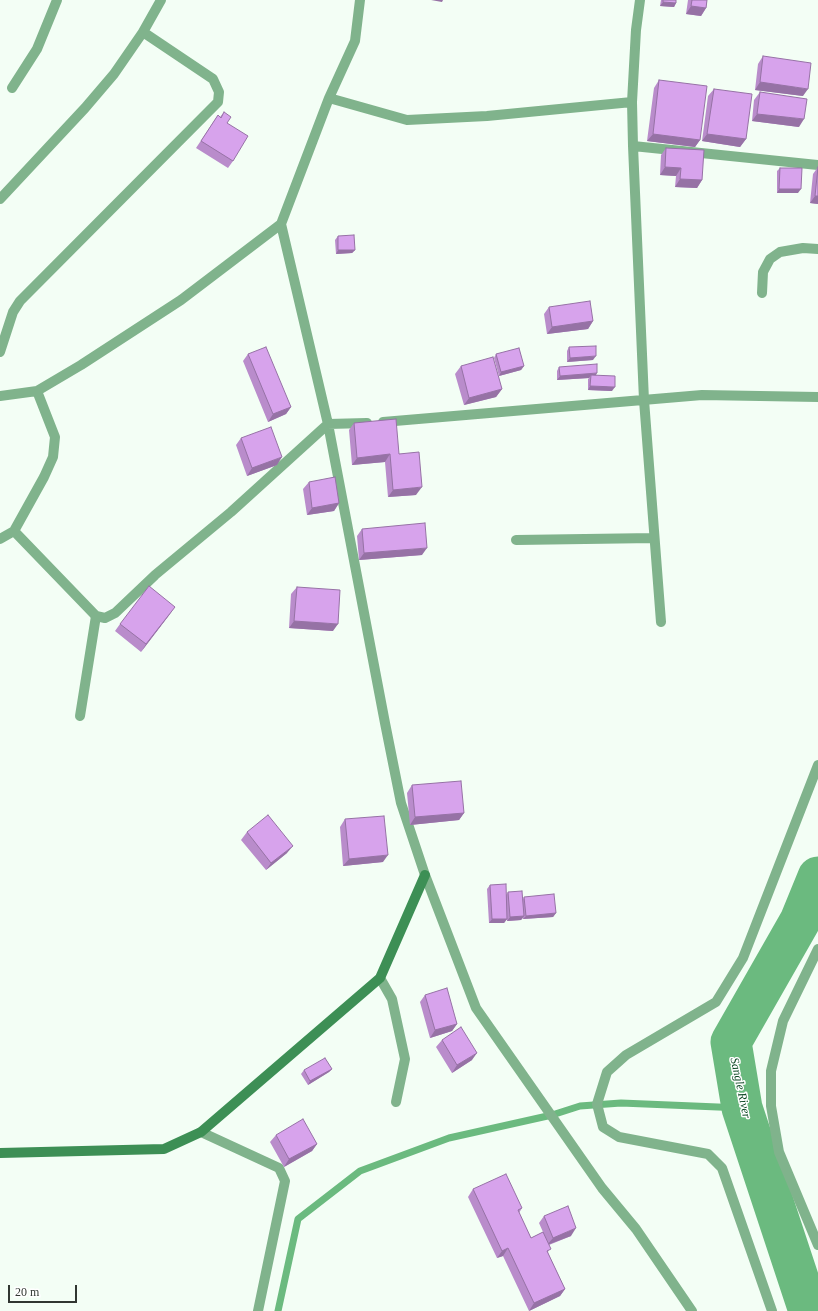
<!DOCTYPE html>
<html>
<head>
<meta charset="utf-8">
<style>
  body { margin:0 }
  #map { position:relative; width:818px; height:1311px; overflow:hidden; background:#f3fef5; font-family:Georgia,serif }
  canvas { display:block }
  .scale { position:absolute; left:8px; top:1285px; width:69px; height:18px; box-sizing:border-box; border:2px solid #303631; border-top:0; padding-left:5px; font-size:12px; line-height:14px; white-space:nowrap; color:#303631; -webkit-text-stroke:3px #fff; paint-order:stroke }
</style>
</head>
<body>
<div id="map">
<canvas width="818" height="1311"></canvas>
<div class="scale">20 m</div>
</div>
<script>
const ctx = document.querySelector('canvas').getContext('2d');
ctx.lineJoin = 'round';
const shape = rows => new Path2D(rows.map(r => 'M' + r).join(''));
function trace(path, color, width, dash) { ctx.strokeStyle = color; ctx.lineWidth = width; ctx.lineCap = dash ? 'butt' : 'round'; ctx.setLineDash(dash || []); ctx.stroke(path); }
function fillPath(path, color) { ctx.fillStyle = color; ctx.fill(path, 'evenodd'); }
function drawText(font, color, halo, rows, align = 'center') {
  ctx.font = font + ' Georgia,serif'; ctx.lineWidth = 3; ctx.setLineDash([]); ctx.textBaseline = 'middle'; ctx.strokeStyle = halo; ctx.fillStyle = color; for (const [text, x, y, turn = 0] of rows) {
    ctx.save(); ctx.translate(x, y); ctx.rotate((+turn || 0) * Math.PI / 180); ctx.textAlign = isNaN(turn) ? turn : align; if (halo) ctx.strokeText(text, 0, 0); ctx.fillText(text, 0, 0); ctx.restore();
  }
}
const stream = shape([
  [278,1311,298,1219,360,1171,449,1138,552,1115,580,1106,621,1103,742,1108]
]);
const river = shape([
  [809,1311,742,1108,731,1042,800,921,818,877]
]);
const lane = shape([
  [80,716,96,616],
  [380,978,392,999,405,1059,396,1102]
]);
const street = shape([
  [360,0,355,41,329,98,281,224,328,424,385,723,401,803,425,875,476,1008,602,1188,636,1229,692,1311],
  [640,0,636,30,632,102,633,146,644,400,661,622],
  [12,88,37,49,57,0],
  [329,98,407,120,487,116,632,102],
  [633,146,818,165],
  [0,199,85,108,114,74,143,32],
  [762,293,763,272,770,259,780,252,803,248,818,249],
  [0,352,13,312,20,301,218,102,219,92,213,79,143,32,161,0],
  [0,396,37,391,81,365,181,300,281,224],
  [383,422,702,395,818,397],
  [14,531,96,616,105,618,115,613,155,575,231,512,328,424,367,423],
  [0,539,14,531,44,477,53,457,55,437,37,391],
  [516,540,654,538],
  [818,949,783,1021,771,1071,771,1106,779,1152,818,1245],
  [201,1132,279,1168,285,1181,258,1311],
  [772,1311,722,1168,708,1154,619,1137,603,1127,597,1104,607,1072,626,1055,716,1002,743,958,818,765]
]);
const secondary = shape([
  [0,1153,164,1149,201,1132,380,978,425,875]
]);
const wall = shape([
  [661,0,676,0,676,3,674,7,660,6],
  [688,0,707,0,706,8,701,16,686,14],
  [763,56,803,96,755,90,758,64],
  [659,80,700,140,695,147,647,141,654,88],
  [714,89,746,139,740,147,702,141,708,96],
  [760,92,799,127,752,121,754,100],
  [224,112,227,123,233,161,228,168,196,148,218,115,220,117],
  [666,148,702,180,697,188,675,187,676,176,660,175,661,155],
  [818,167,818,204,810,203,813,174],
  [780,168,798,193,777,193,777,171],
  [338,236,355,250,352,253,336,254,335,240],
  [549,307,593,321,588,329,547,334,544,314],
  [569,347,593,360,567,362,567,351],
  [248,354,291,407,286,414,268,422,243,361],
  [496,354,524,366,521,370,499,376,494,358],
  [461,366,502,389,496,397,464,405,455,374],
  [559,367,596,375,612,391,588,390,588,379,589,378,557,380,557,371],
  [354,423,399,454,416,495,388,497,385,462,352,465,349,430],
  [241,438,277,465,247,476,236,445],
  [309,482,339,503,334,511,307,515,303,489],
  [362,529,422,555,359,560,357,536],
  [297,587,333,631,289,628,291,594],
  [170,614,141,652,115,631,120,624],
  [412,785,464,813,459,820,410,825,407,793],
  [345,819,383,862,343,866,340,827],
  [247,832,287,853,266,870,241,840],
  [490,885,506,895,508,892,523,899,524,897,556,913,553,917,523,919,523,918,521,920,507,921,507,919,504,923,489,923,487,889],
  [425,995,457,1024,452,1031,430,1038,420,1002],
  [442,1040,472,1060,452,1073,436,1047],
  [332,1069,329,1072,308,1085,301,1074,304,1070],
  [276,1135,317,1144,312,1151,284,1167,270,1142],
  [473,1189,522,1208,519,1213,531,1238,543,1232,539,1223,544,1216,571,1236,549,1245,548,1253,565,1289,560,1296,529,1311,503,1256,497,1258,468,1197]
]);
const shadedWall = shape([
  [431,0,443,0,442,2],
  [663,2,676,3,674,7,660,6],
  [691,6,706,8,701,16,686,14],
  [760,82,808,89,803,96,755,90],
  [757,114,804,119,799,127,752,121],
  [653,134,700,140,695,147,647,141],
  [707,134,746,139,740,147,702,141],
  [665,167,681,168,676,176,660,175],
  [680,179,702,180,697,188,675,187],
  [779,189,801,189,798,193,777,193],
  [815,196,818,196,818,204,810,203],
  [338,250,355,250,352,253,336,254],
  [593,321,588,329,547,334,552,327],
  [596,356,593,360,567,362,570,358],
  [524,366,521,370,499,376,501,372],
  [597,373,595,377,591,375,589,378,557,380,560,376],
  [590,386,615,387,612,391,588,390],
  [502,389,496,397,464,405,469,398],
  [291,407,286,414,268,422,273,414],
  [390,454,385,462,352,465,357,458],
  [282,457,277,465,247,476,252,468],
  [422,487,416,495,388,497,393,490],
  [339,503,334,511,307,515,312,508],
  [427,548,422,555,359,560,364,553],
  [175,607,170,614,141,652,146,644],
  [294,621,338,624,333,631,289,628],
  [464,813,459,820,410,825,415,817],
  [293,846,287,853,266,870,271,863],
  [388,855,383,862,343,866,349,859],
  [556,913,553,917,523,919,526,916],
  [524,916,521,920,507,921,510,917],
  [492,919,507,919,504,923,489,923],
  [457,1024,452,1031,430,1038,435,1030],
  [477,1053,472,1060,452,1073,457,1065],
  [332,1069,329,1072,308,1085,310,1081],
  [317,1144,312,1151,284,1167,289,1159],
  [576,1228,571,1236,547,1245,553,1238],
  [508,1248,503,1256,497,1258,502,1251],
  [565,1289,560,1296,529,1311,534,1303]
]);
const building = shape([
  [663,0,676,0,676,3,663,2,663,0],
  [692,0,707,0,706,8,691,6,692,0],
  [763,56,811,63,808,89,760,82,763,56],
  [659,80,707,86,700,140,653,134,659,80],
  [714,89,752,94,746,139,707,134,714,89],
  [760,92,807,99,804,119,757,114,760,92],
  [224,112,231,117,227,123,248,136,233,161,201,141,218,115,221,118,224,112],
  [666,148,704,150,702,180,680,179,681,168,665,167,666,148],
  [818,167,818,196,815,196,818,167],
  [780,168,802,168,801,189,779,189,780,168],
  [354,235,355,250,338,250,338,236,354,235],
  [590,301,593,321,552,327,549,307,590,301],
  [596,346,596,356,570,358,569,347,596,346],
  [266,347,291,407,273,414,248,354,266,347],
  [519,348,524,366,501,372,496,354,519,348],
  [493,357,502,389,469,398,461,366,493,357],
  [597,364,597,373,560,376,559,367,597,364],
  [591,375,615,376,615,387,590,386,591,375],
  [396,419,399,454,419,452,422,487,393,490,390,454,357,458,354,423,396,419],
  [271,427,282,457,252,468,241,438,271,427],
  [335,477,339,503,312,508,309,482,335,477],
  [425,523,427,548,364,553,362,529,425,523],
  [149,586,175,607,146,644,120,624,149,586],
  [297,587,340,590,338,624,294,621,297,587],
  [461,781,464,813,415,817,412,785,461,781],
  [268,815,293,846,271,863,247,832,268,815],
  [384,816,388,855,349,859,345,819,384,816],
  [506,884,507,919,492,919,490,885,506,884],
  [522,891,524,916,510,917,508,892,522,891],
  [554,894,556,913,526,916,524,897,554,894],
  [447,988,457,1024,435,1030,425,995,447,988],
  [461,1027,477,1053,457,1065,442,1040,461,1027],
  [325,1058,332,1069,310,1081,304,1070,325,1058],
  [303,1119,317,1144,289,1159,276,1135,303,1119],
  [506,1174,522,1208,518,1210,531,1238,543,1232,551,1249,547,1251,565,1289,534,1303,508,1248,502,1251,473,1189,506,1174],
  [568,1206,576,1228,553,1238,544,1216,568,1206]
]);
const waterNames = [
  ["Sangle River",740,1088,78]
];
trace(stream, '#6bba7f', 7);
trace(river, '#6bba7f', 41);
trace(lane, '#80b38c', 10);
trace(street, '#80b38c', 10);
trace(secondary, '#3d8f55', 10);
fillPath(wall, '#b98ccb');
fillPath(shadedWall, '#9672a5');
fillPath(building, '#d7a3ec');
trace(building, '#9672a5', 1);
drawText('italic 12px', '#0a4621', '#fff', waterNames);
</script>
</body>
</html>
